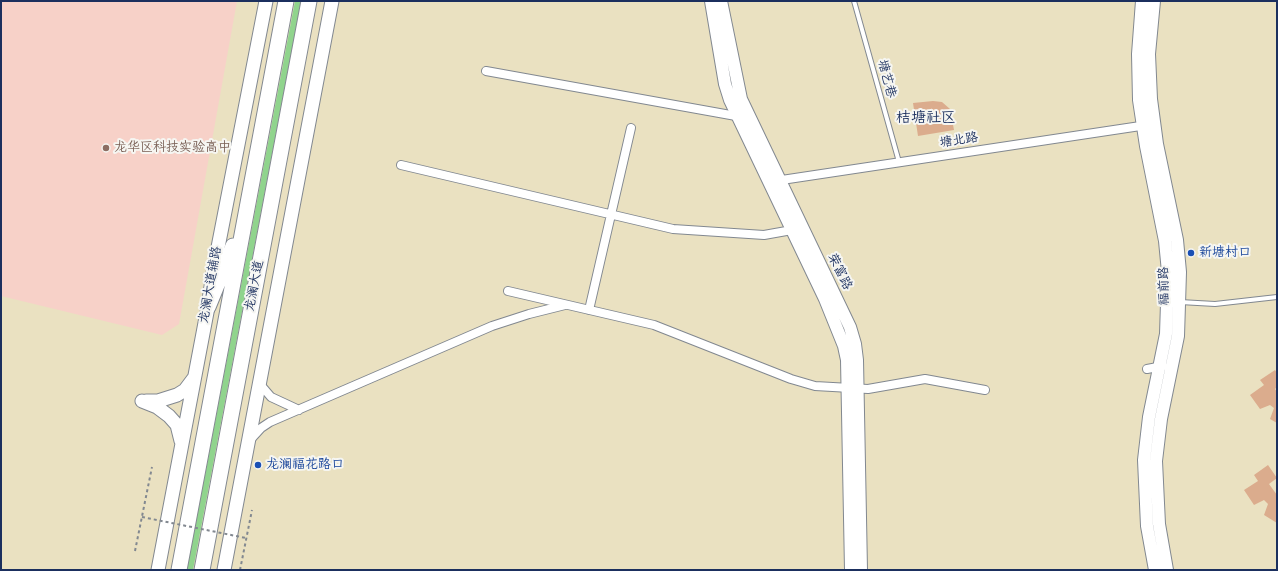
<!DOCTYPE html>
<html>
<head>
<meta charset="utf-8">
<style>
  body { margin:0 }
  #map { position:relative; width:1278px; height:571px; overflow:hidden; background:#eae1c1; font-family:"Architects Daughter",sans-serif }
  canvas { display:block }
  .frame { position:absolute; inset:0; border:2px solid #1b2f5e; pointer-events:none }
</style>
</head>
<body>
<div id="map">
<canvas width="1278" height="571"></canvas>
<div class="frame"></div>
</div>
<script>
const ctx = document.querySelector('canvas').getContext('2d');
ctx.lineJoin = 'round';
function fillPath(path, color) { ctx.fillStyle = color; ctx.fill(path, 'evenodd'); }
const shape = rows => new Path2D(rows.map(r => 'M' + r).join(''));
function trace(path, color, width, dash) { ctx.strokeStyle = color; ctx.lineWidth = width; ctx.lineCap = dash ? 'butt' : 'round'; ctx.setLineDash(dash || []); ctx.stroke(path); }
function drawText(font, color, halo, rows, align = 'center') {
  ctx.font = font + ' "Architects Daughter","LXGW WenKai TC",sans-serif'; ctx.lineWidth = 4; ctx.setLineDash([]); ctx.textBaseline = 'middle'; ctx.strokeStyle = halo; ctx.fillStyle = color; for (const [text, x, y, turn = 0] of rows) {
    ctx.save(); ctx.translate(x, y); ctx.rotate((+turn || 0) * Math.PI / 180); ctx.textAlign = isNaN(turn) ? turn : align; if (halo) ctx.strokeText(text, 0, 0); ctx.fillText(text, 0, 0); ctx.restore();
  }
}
const built = shape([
  [1,1,237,1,179,324,162,335,1,296]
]);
const green = shape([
  [295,1,301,1,193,570,187,570]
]);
const building = shape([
  [933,101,942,102,950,109,954,130,918,136,913,103],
  [1275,370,1277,373,1277,387,1275,389,1277,392,1277,423,1270,419,1274,408,1270,405,1260,409,1250,395,1264,385,1260,380],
  [1268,465,1277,478,1269,484,1277,495,1277,523,1264,515,1268,504,1264,500,1254,505,1244,490,1258,481,1254,475]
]);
const path = shape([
  [135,551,152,467],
  [240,570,252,510]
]);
const lane = shape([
  [854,1,899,162],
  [1180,302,1215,304,1277,297]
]);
const street = shape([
  [486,71,736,116],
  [401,165,673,229,764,235,792,230],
  [775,181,1147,125],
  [508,291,654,325,791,379,815,386,868,389,925,379,985,390],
  [589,310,631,128],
  [1147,369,1163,366],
  [259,383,271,397,299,410],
  [250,440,261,428,270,422,492,326,529,314,565,305]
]);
const secondary = shape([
  [711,1,725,84,730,100,825,299,844,346,847,360,851,570],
  [721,1,741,99,850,327,855,344,857,360,861,570],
  [1142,1,1138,54,1139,100,1146,146,1165,241,1168,272,1166,334,1149,417,1144,460,1147,526,1155,570],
  [1154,1,1149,54,1151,99,1157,144,1177,240,1180,272,1178,336,1161,419,1156,461,1159,524,1167,570]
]);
const primary = shape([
  [142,401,157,407,169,416,177,425,181,441],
  [146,401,158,401,177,395,185,390,194,378],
  [158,570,208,307,213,273,266,1],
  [224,570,332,1]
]);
const highway = shape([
  [208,307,233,246],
  [179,570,286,1],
  [202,570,309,1]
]);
const pathBridge = shape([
  [142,517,246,538]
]);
const markers = [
  [106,148,4,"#8d6e63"],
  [1191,253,4,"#1a4fb4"],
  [258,465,4,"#1a4fb4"]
];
const streetNames = [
  ["塘艺巷",886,79,75],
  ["塘北路",959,141,-9],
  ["荣富路",839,272,64],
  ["龙澜大道辅路",211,285,-80],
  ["龙澜大道",255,286,-79],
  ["福前路",1165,286,-91]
];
const educationNames = [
  ["龙华区科技实验高中",114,148]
];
const transitNames = [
  ["新塘村口",1199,253],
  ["龙澜福花路口",266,465]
];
const quarterNames = [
  ["桔塘社区",926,119]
];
fillPath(built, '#f7d1c8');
fillPath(green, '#90d48d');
fillPath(building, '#dbac8d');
trace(lane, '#828890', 6);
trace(street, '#828890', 10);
trace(secondary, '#828890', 14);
trace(primary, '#828890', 15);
trace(highway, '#828890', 17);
trace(path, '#828890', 2, [3, 3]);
trace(lane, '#fff', 4);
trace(street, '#fff', 8);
trace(secondary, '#fff', 12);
trace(primary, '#fff', 13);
trace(highway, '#fff', 15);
trace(pathBridge, '#828890', 2, [3, 3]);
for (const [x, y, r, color] of markers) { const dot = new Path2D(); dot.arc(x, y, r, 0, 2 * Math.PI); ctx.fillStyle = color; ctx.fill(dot); trace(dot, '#f6f6f2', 1.5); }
drawText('13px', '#1b2f5e', '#f6f6f2', streetNames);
drawText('13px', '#785e54', '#f6f6f2', educationNames, 'left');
drawText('13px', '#164399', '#f6f6f2', transitNames, 'left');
drawText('15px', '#1b2f5e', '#f6f6f2', quarterNames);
</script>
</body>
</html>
